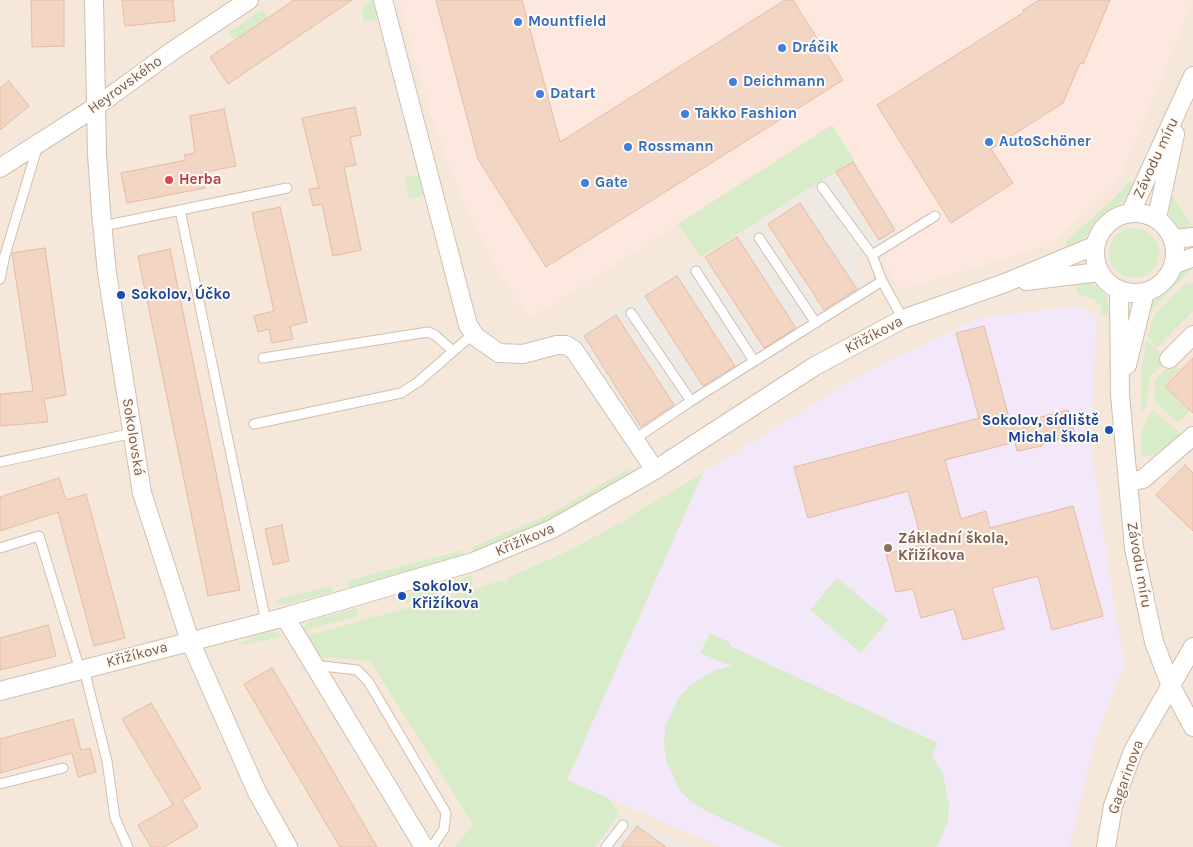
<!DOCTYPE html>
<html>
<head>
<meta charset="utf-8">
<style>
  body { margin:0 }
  canvas { display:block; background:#fdf6ec }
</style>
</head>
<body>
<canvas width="1193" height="847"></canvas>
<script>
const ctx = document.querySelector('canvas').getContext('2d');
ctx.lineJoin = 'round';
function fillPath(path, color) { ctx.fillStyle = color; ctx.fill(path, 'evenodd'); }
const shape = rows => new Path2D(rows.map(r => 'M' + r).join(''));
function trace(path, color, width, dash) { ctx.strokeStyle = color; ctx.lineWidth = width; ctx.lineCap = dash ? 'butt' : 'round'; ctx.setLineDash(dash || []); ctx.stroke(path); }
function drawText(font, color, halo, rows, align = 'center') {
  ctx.font = font + ' Karla,sans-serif'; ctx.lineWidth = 4; ctx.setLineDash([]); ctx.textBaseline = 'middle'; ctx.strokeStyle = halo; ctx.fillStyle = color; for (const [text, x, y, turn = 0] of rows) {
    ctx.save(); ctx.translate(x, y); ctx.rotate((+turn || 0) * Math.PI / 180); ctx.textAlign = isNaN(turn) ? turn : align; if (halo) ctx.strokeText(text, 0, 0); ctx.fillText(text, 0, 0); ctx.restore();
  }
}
const residential = shape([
  [0,0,1193,0,1193,847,0,847]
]);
const commercial = shape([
  [399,0,1193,0,1122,174,1111,189,1049,245,900,290,884,262,889,251,905,242,832,125,532,318,498,273,460,193,431,115]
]);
const industrial = shape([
  [854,160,898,231,854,259,875,292,641,441,575,338],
  [619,813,691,847,595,847]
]);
const education = shape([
  [1078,306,1097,317,1090,440,1117,623,1125,662,1095,741,1069,847,721,847,567,780,703,473,867,371,980,318]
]);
const green = shape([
  [373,0,377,19,364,23,361,7],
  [262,9,268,18,234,40,229,32],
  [832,125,854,160,701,257,678,224],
  [420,175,425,195,409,199,404,178],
  [1130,181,1137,184,1126,199,1103,217,1086,237,1068,250,1066,241,1111,201],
  [1170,195,1172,195,1193,227,1193,230,1183,229,1173,223,1169,216],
  '1109 253a25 25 0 1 1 50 0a25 25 0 1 1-50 0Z',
  [1193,264,1193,268,1150,311,1146,319,1147,313,1156,298,1182,271],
  [1076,282,1089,283,1101,288,1107,298,1110,316,1102,315,1101,307,1095,300,1078,294],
  [1193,283,1193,311,1157,348,1147,337,1154,315,1186,284],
  [1146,340,1167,360,1149,378,1147,403,1141,415,1141,373],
  [1172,363,1179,369,1164,385,1191,410,1178,423,1154,401,1155,380],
  [1152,409,1184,437,1164,454,1144,456,1142,455,1141,433],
  [632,467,628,476,565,514,474,554,473,552,472,547,548,515],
  [703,473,567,780,608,798,619,813,595,847,455,847,473,824,370,661,312,656,303,637,472,590,502,580,504,583,510,580,509,577,571,550,619,523,621,525,626,522,625,519],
  [463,550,465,555,448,562,348,589,346,581],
  [472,576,472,584,406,603,405,595],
  [837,578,888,620,861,653,810,610],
  [331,586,333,592,285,605,279,605,275,600],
  [357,608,358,616,303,631,305,625,312,620],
  [275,632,284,636,244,645,239,644,262,633],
  [710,633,731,643,730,646,938,743,932,756,943,773,949,805,948,821,937,847,783,847,706,811,692,802,680,791,666,761,664,744,665,727,678,698,688,687,713,671,732,666,700,653]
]);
const building = shape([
  [31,0,64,0,64,46,32,47,31,0],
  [122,0,173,0,175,21,125,26,122,0],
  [294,0,352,0,228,84,210,57,294,0],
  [436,0,522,0,560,142,785,0,793,0,843,80,546,267,478,159,436,0],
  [1039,0,1110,0,1083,64,1080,63,1063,103,991,149,1013,183,951,223,877,105,1024,12,1023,10,1039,0],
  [9,81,29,106,0,130,0,88,9,81],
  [355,107,361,135,350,137,356,165,344,167,361,250,333,256,322,204,313,206,309,189,319,188,302,118,355,107],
  [224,109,236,166,201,173,205,188,127,203,121,173,186,160,184,155,195,153,190,116,224,109],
  [853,162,895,230,879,240,836,172,853,162],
  [800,203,857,289,824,310,768,224,800,203],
  [280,207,307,322,290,326,293,339,272,343,269,329,258,332,254,316,274,311,252,213,280,207],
  [737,237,796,328,764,348,705,257,737,237],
  [45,248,66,395,44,399,48,422,0,426,0,394,33,391,12,253,45,248],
  [170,249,240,590,208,596,138,256,170,249],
  [677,276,735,366,703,386,645,296,677,276],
  [616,315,674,405,641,427,584,336,616,315],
  [984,326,1011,425,1068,410,1075,435,1042,444,1042,446,1017,451,1015,442,945,460,961,519,986,511,990,528,1073,506,1103,616,1052,630,1038,576,992,588,1004,629,963,640,954,609,921,618,913,589,896,592,886,554,923,545,908,491,808,518,794,467,979,418,956,333,984,326],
  [1193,358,1193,413,1165,386,1193,358],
  [1185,465,1193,473,1193,531,1156,495,1185,465],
  [59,478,66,500,86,494,125,638,94,646,58,512,0,531,0,497,59,478],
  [282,525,289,561,273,565,265,529,282,525],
  [48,625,56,656,0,670,0,638,48,625],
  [272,668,323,754,377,847,340,847,280,746,244,684,272,668],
  [151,703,201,788,182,800,198,827,164,847,151,847,138,825,173,805,122,719,151,703],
  [73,719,81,750,90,748,96,772,78,777,72,753,0,773,0,739,73,719],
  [637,826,666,847,621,847,637,826]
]);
const lane = shape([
  [822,187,872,255],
  [180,210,266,622],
  [103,226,287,188],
  [759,238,816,323],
  [696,271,754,361],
  [0,279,5,255,38,145],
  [882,281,903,319],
  [631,313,691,401],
  [263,358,428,332,435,335,453,351],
  [254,424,401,393,418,382,474,333],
  [635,439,691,401,882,281,872,255,935,216],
  [0,462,133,433],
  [0,548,39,536,80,670],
  [314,665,357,670,368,681,446,813,444,829,432,847],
  [84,669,107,761,115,818,128,847],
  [0,784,63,768],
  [606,847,623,825]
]);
const street = shape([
  [94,0,97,154,101,212,107,273,142,493,190,641,257,792,288,847],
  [383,0,468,325,476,337,499,353,523,354,557,345,566,345,574,350,655,470],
  [0,168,97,106,171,52,249,0],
  [1131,212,1193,76],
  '1095 253a40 40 0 1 1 80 0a40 40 0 1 1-80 0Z',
  [1157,218,1175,134],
  [1173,239,1193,237],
  [1173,265,1193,257],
  [1026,281,1099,272],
  [1119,290,1120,395,1134,548,1154,642,1170,684,1193,727],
  [1169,359,1193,335],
  [1127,365,1145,292],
  [1128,482,1143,479,1193,436],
  [285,617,424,847],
  [0,691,285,617,473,562,552,529,655,470,815,366,903,319,1005,283,1094,246],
  [1106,847,1113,806,1133,751,1193,647]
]);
const markers = [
  [518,22,5,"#3f7fe0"],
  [782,48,5,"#3f7fe0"],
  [733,82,5,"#3f7fe0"],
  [540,94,5,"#3f7fe0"],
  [685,114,5,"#3f7fe0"],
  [989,142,5,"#3f7fe0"],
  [628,147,5,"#3f7fe0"],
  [169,180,5,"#e0444e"],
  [585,183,5,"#3f7fe0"],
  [121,295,5,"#1a4fb4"],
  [1109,430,5,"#1a4fb4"],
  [888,548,5,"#8d6e63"],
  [402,596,5,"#1a4fb4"]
];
const shopNames = [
  ["Mountfield",528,22],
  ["Dráčik",792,48],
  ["Deichmann",743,82],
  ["Datart",550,94],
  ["Takko Fashion",695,114],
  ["AutoSchöner",999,142],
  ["Rossmann",638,147],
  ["Gate",595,183]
];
const streetNames = [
  ["Heyrovského",125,85,-36],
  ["Závodu míru",1156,158,-65],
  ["Křižíkova",874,335,-28],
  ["Sokolovská",133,437,81],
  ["Křižíkova",525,540,-23],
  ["Závodu míru",1139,565,80],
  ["Křižíkova",137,655,-15],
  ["Gagarinova",1126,777,-70]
];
const healthNames = [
  ["Herba",179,180]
];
const transitNames = [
  ["Sokolov, Účko",131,295],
  ["Sokolov, sídliště",1099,421,"right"],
  ["Michal škola",1099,438,"right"],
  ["Sokolov,",412,587],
  ["Křižíkova",412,604]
];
const educationNames = [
  ["Základní škola,",898,539],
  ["Křižíkova",898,556]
];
fillPath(residential, '#f5e8da');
fillPath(commercial, '#fde8e0');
fillPath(industrial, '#efe9e4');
fillPath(education, '#f3e8fa');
fillPath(green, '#d8ecc9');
fillPath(building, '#f3d5c3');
trace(building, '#e6bba3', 1);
trace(lane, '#d1beb0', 11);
trace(street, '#d1beb0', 20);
trace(lane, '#fff', 9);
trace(street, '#fff', 18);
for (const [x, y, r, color] of markers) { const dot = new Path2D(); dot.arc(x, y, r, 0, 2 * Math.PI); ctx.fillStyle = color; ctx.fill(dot); trace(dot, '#fffaf3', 2); }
drawText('bold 15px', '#366cbe', '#fffaf3', shopNames, 'left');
drawText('15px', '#7a5c4d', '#fffaf3', streetNames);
drawText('bold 15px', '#be3a42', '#fffaf3', healthNames, 'left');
drawText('bold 15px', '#164399', '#fffaf3', transitNames, 'left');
drawText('bold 15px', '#785e54', '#fffaf3', educationNames, 'left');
</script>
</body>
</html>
